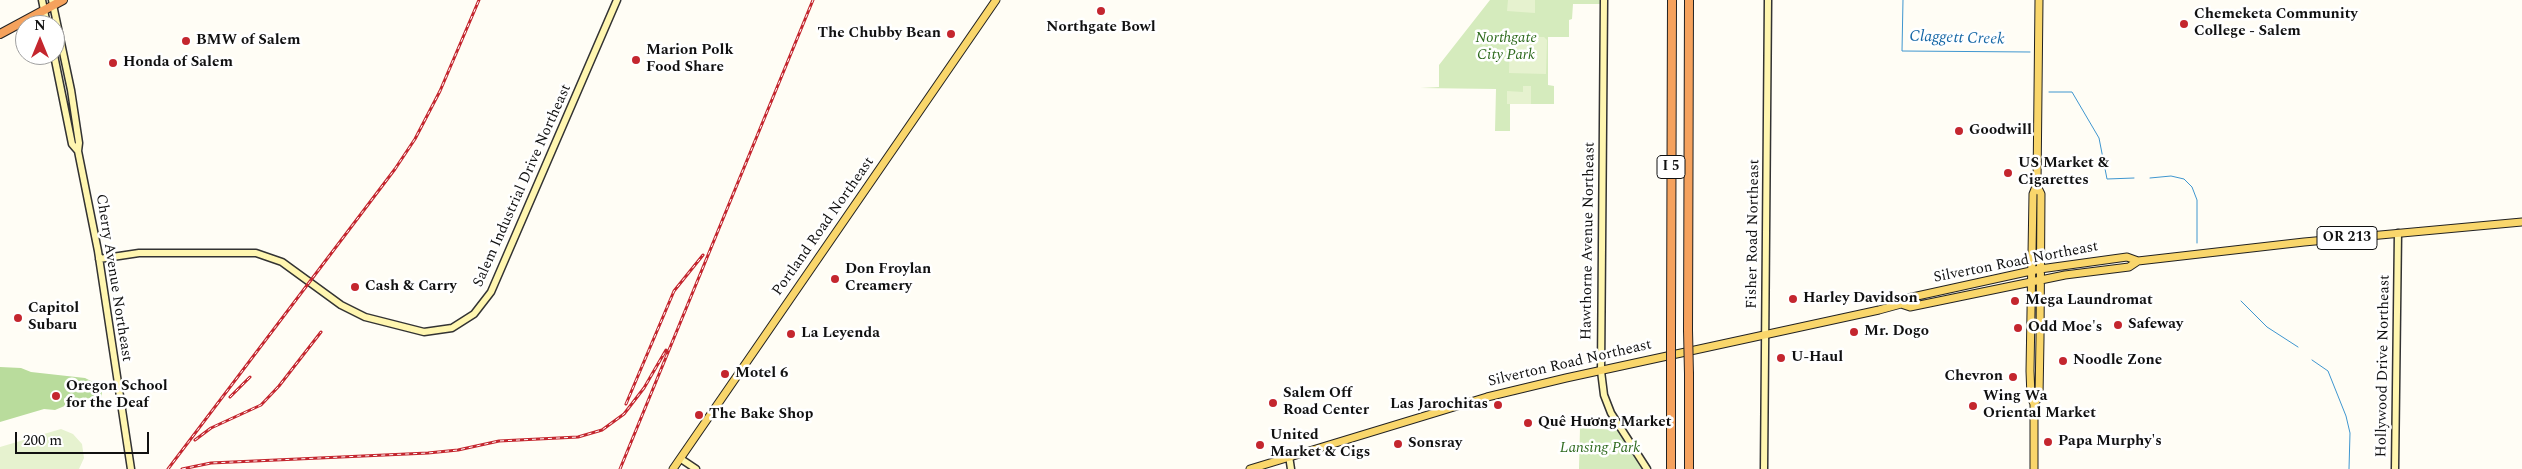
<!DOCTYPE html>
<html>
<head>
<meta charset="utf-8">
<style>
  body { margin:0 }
  #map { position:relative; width:2522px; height:469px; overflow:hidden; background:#fffdf5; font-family:Spectral,serif }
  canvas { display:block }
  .north { position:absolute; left:15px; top:15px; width:50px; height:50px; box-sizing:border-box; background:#fff; border:1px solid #a0a0a0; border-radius:50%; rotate:0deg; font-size:14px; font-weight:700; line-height:20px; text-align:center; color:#111 }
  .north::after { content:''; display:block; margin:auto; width:18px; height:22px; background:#c4262e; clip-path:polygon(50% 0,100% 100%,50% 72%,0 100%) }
  .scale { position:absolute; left:15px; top:432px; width:134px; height:22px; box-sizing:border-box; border:2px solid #111; border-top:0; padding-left:6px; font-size:15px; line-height:18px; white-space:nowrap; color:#111; -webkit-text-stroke:4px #fff; paint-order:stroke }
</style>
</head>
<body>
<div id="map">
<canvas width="2522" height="469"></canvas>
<div class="north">N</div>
<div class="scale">200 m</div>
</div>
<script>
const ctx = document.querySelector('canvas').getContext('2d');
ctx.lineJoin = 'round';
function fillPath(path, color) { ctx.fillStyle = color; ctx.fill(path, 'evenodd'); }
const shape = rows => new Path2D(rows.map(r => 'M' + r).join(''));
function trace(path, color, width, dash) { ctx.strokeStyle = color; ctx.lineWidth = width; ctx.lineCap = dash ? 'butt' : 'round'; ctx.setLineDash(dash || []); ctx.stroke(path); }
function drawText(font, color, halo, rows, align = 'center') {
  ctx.font = font + ' Spectral,serif'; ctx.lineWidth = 5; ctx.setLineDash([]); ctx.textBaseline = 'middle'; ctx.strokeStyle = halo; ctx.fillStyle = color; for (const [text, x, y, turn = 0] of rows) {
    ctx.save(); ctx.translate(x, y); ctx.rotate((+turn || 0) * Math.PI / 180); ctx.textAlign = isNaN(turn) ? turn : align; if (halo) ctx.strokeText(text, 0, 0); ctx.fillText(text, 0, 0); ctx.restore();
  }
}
const green = shape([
  [1490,0,1600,0,1600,4,1573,4,1572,19,1569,20,1569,37,1548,37,1548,85,1554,86,1554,104,1510,104,1510,131,1495,131,1496,89,1420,88,1439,87,1439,65],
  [1580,428,1618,430,1644,469,1579,469]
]);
const forest = shape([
  [0,367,21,368,31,372,85,378,95,383,102,392,101,399,74,402,55,410,44,409,0,422]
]);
const pitch = shape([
  [1508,0,1535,0,1535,13,1507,11],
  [1510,37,1544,37,1547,40,1546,74,1509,73],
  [1523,86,1531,86,1531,104,1507,104,1507,91,1523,92],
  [61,429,73,434,82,444,84,458,79,469,0,469,0,447]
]);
const stream = shape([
  [1903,0,1902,51,2030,52],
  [2049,92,2072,92,2099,138,2107,179,2134,178],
  [2150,178,2171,176,2184,179,2192,187,2197,200,2197,243],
  [2241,301,2267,327,2298,347],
  [2312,360,2328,371,2346,416,2350,433,2349,469]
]);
const secondary = shape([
  [42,0,47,25],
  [52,0,71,90,79,143,78,151,98,251,131,469],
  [1604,0,1601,371,1604,395,1611,413,1647,469],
  [54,55,72,144,78,151],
  [99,259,139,253,256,253,282,262,341,305,365,317,424,332,452,328,474,314,491,292,617,0],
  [1289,456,1291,469],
  [681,459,696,469],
  [1764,469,1768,0],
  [2395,469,2398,233]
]);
const primary = shape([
  [1901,304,1910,307,2065,275,2129,267,2138,261,2304,242,2522,222],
  [2034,404,2039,397,2040,339,2041,194,2037,186],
  [673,469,996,0],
  [1250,469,1487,397,1566,378,1879,310,1901,304,1908,298,2040,269,2127,257,2138,261],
  [2034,469,2034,404,2031,397,2030,371,2033,194,2037,184,2039,0]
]);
const highway = shape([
  [0,34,63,0],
  [1688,330,1689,0],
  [1671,334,1672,0],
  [1671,378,1671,469],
  [1689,469,1689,374]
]);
const rail = shape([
  [230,397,250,377],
  [626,404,674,291,703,255],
  [195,440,211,428,261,405,279,386,321,332],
  [168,469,395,169,415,139,440,91,479,0],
  [182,469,211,463,428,453,458,450,499,441,578,437,602,430,624,414,644,388,666,350],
  [620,469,813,0]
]);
const highwayBridge = shape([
  [1688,330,1689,374],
  [1671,334,1671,378]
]);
const markers = [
  [1101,11,5,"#c4262e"],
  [2184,24,5,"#c4262e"],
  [951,34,5,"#c4262e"],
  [186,41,5,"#c4262e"],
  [636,60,5,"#c4262e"],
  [113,63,5,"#c4262e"],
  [1959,131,5,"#c4262e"],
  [2008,173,5,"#c4262e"],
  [835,279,5,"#c4262e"],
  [355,287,5,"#c4262e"],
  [1793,299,5,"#c4262e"],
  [2015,301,5,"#c4262e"],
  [18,318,5,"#c4262e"],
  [2118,325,5,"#c4262e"],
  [2018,328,5,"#c4262e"],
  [1854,332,5,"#c4262e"],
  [791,334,5,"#c4262e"],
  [1781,358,5,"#c4262e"],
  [2063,361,5,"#c4262e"],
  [725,374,5,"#c4262e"],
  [2013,377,5,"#c4262e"],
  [56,396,5,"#c4262e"],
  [1273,403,5,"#c4262e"],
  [1498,405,5,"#c4262e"],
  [1973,406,5,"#c4262e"],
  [699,415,5,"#c4262e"],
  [1528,423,5,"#c4262e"],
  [2048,442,5,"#c4262e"],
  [1398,444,5,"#c4262e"],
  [1260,445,5,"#c4262e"]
];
const shields = [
  [1671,167,28],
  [2347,238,60]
];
const shieldNames = [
  ["I 5",1671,167],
  ["OR 213",2347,238]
];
const poiNames = [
  ["Chemeketa Community",2194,15],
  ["College - Salem",2194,32],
  ["Northgate Bowl",1101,28,"center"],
  ["The Chubby Bean",941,34,"right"],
  ["BMW of Salem",196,41],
  ["Marion Polk",646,51],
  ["Food Share",646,68],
  ["Honda of Salem",123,63],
  ["Goodwill",1969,131],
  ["US Market &",2018,164],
  ["Cigarettes",2018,181],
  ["Don Froylan",845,270],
  ["Creamery",845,287],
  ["Cash & Carry",365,287],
  ["Harley Davidson",1803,299],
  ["Mega Laundromat",2025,301],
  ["Capitol",28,309],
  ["Subaru",28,326],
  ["Safeway",2128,325],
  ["Odd Moe's",2028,328],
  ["Mr. Dogo",1864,332],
  ["La Leyenda",801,334],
  ["U-Haul",1791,358],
  ["Noodle Zone",2073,361],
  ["Motel 6",735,374],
  ["Chevron",2003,377,"right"],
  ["Oregon School",66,387],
  ["for the Deaf",66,404],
  ["Salem Off",1283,394],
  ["Road Center",1283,411],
  ["Wing Wa",1983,397],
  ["Oriental Market",1983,414],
  ["Las Jarochitas",1488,405,"right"],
  ["The Bake Shop",709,415],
  ["Quê Hương Market",1538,423],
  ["United",1270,436],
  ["Market & Cigs",1270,453],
  ["Papa Murphy's",2058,442],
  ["Sonsray",1408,444]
];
const parkNames = [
  ["Northgate",1506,39],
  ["City Park",1506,56],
  ["Lansing Park",1600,449]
];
const streetNames = [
  ["Salem Industrial Drive Northeast",523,186,-66],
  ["Portland Road Northeast",824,227,-55],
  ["Fisher Road Northeast",1754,234,-89],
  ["Hawthorne Avenue Northeast",1589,241,-89],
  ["Silverton Road Northeast",2016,263,-11],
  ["Cherry Avenue Northeast",113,278,81],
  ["Silverton Road Northeast",1570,364,-13],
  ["Hollywood Drive Northeast",2384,366,-89]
];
const waterNames = [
  ["Claggett Creek",1957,39,2]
];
fillPath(green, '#d5ebbd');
fillPath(forest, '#b9dc9c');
fillPath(pitch, '#e6f2cf');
trace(stream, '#3f96cf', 1);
trace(secondary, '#333', 9);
trace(primary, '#222', 9);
trace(highway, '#222', 10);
trace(secondary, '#fff6b0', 6);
trace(primary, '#f9d66b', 7);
trace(highway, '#f5a25d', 8);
trace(rail, '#c4262e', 3);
trace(rail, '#fff', 1, [4]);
trace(highwayBridge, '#222', 10, []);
trace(highwayBridge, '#f5a25d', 8);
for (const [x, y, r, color] of markers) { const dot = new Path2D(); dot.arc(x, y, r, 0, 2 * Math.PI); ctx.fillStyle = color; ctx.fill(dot); trace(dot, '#fff', 2); }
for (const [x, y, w] of shields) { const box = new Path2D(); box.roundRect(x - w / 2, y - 11.5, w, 23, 4); ctx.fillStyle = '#fff'; ctx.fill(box); trace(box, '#111', 1); }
drawText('bold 14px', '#111', null, shieldNames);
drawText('bold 15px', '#111', '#fff', poiNames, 'left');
drawText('italic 15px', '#2f6b1f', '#fff', parkNames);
drawText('15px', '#111', '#fff', streetNames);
drawText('italic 16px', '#1768a6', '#fff', waterNames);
</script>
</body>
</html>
